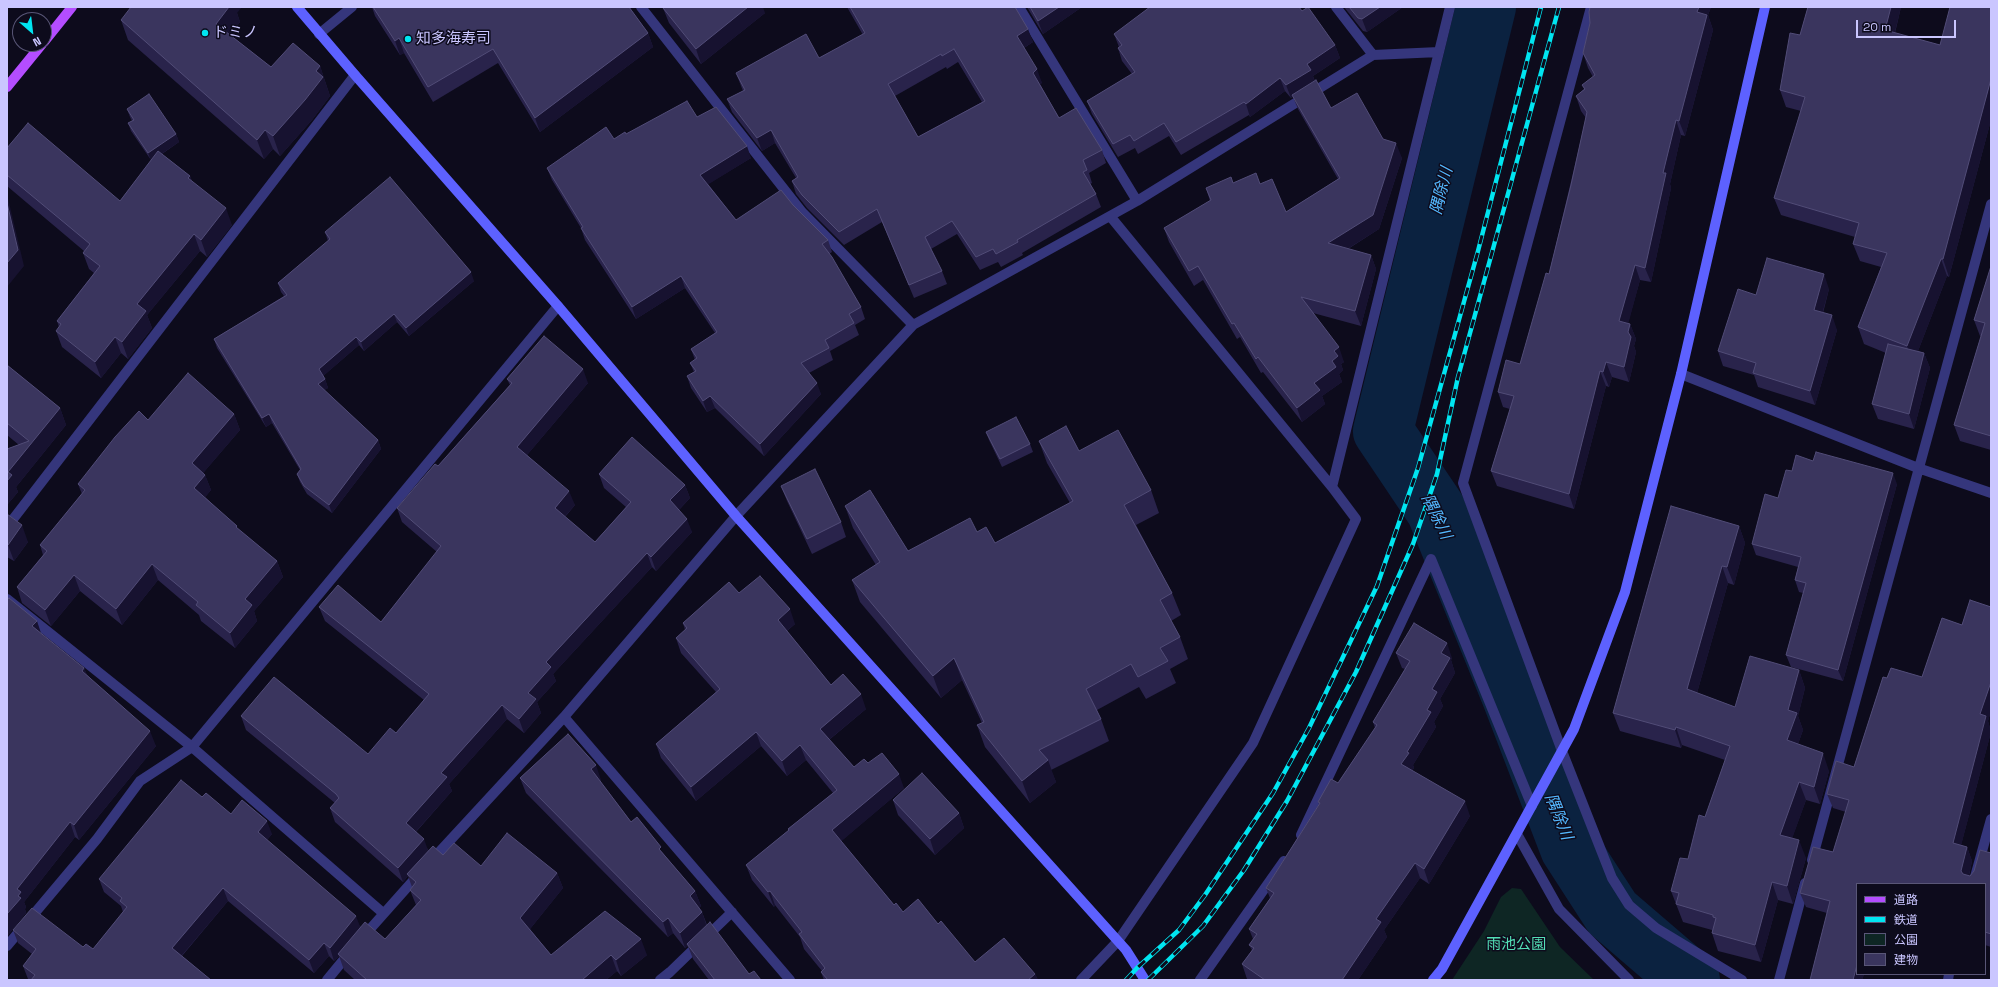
<!DOCTYPE html>
<html>
<head>
<meta charset="utf-8">
<style>
  body { margin:0 }
  #map { position:relative; width:1998px; height:987px; overflow:hidden; background:#0d0b1c; font-family:"Space Grotesk","Noto Sans JP",sans-serif }
  canvas { display:block }
  .frame { position:absolute; inset:0; border:8px solid #cac6ff; pointer-events:none }
  .legend { position:absolute; left:1856px; top:883px; width:130px; height:92px; box-sizing:border-box; background:#0d0b1c; border:1px solid #595677; margin:0; padding:5px 7px; list-style:none; font-size:12px; color:#cac6ff }
  .legend li { display:flex; align-items:center; gap:8px; height:20px }
  .legend b { width:20px; border:1px solid #595677 }
  .north { position:absolute; left:12px; top:12px; width:40px; height:40px; box-sizing:border-box; background:#0d0b1c; border:1px solid #595677; border-radius:50%; rotate:152deg; font-size:11px; font-weight:700; line-height:16px; text-align:center; color:#cac6ff }
  .north::after { content:''; display:block; margin:auto; width:14px; height:18px; background:#00e5f1; clip-path:polygon(50% 0,100% 100%,50% 72%,0 100%) }
  .scale { position:absolute; left:1856px; top:20px; width:100px; height:18px; box-sizing:border-box; border:2px solid #cac6ff; border-top:0; padding-left:5px; font-size:12px; line-height:14px; white-space:nowrap; color:#cac6ff; -webkit-text-stroke:3px #0d0b1c; paint-order:stroke }
</style>
</head>
<body>
<div id="map">
<canvas width="1998" height="987"></canvas>
<div class="frame"></div>
<ul class="legend">
<li><b style="height:5px;background:#b44dff"></b>道路</li>
<li><b style="height:5px;background:#00e5f1"></b>鉄道</li>
<li><b style="height:11px;background:#0e2624"></b>公園</li>
<li><b style="height:11px;background:#3a355e"></b>建物</li>
</ul>
<div class="north">N</div>
<div class="scale">20 m</div>
</div>
<script>
const ctx = document.querySelector('canvas').getContext('2d');
ctx.lineJoin = 'round';
function fillPath(path, color) { ctx.fillStyle = color; ctx.fill(path, 'evenodd'); }
const shape = rows => new Path2D(rows.map(r => 'M' + r).join(''));
function trace(path, color, width, dash) { ctx.strokeStyle = color; ctx.lineWidth = width; ctx.lineCap = dash ? 'butt' : 'round'; ctx.setLineDash(dash || []); ctx.stroke(path); }
function drawText(font, color, halo, rows, align = 'center') {
  ctx.font = font + ' "Space Grotesk","Noto Sans JP",sans-serif'; ctx.lineWidth = 3; ctx.setLineDash([]); ctx.textBaseline = 'middle'; ctx.strokeStyle = halo; ctx.fillStyle = color; for (const [text, x, y, turn = 0] of rows) {
    ctx.save(); ctx.translate(x, y); ctx.rotate((+turn || 0) * Math.PI / 180); ctx.textAlign = isNaN(turn) ? turn : align; if (halo) ctx.strokeText(text, 0, 0); ctx.fillText(text, 0, 0); ctx.restore();
  }
}
const green = shape([
  [1512,888,1521,889,1560,947,1594,980,1452,980,1484,931,1501,897]
]);
const river = shape([
  [1486,7,1383,431,1436,510,1512,697,1570,848,1612,913,1690,980]
]);
const street = shape([
  [641,7,802,212,913,325],
  [1019,7,1137,201],
  [1336,7,1373,55],
  [1591,7,1463,483,1562,751,1612,878,1629,905,1656,928,1742,980],
  [319,34,352,7],
  [1681,374,1918,468,1991,493],
  [1332,487,1439,52],
  [7,527,355,75],
  [7,599,192,747,383,913],
  [564,717,790,980],
  [1517,834,1559,909,1629,980],
  [1301,835,1431,559,1532,806],
  [1812,860,1991,204],
  [431,861,564,717,736,516,913,325,1137,201,1373,55,1439,52,1450,7],
  [1973,884,1991,819],
  [363,937,419,874],
  [7,946,97,839,140,781,192,747,558,306],
  [327,980,350,952],
  [660,980,670,972,732,912],
  [1081,980,1118,941,1253,743,1356,519,1332,487,1110,216],
  [1200,980,1284,861],
  [1779,980,1805,883],
  [1948,980,1949,974]
]);
const secondary = shape([
  [297,7,355,75,558,306,736,516,1126,950,1145,980],
  [1433,980,1442,969,1574,729,1625,592,1681,374,1765,7]
]);
const primary = shape([
  [44,42,72,7],
  [7,87,42,44]
]);
const rail = shape([
  [1126,980,1137,968,1179,930,1205,895,1273,793,1309,728,1377,586,1418,468,1478,251,1541,7],
  [1148,980,1203,926,1244,870,1287,801,1356,672,1413,544,1437,474,1458,377,1559,7]
]);
const wall = shape([
  [372,7,629,7,648,33,653,47,540,132,498,63,433,102,404,53,400,55,375,16],
  [847,7,1015,7,1033,42,1024,48,1042,83,1040,84,1059,118,1102,150,1106,163,1089,173,1092,183,1090,184,1096,194,1101,207,1022,253,1023,255,1001,267,998,262,980,270,957,234,931,249,942,271,947,284,914,298,882,222,844,245,807,208,796,194,792,181,796,178,775,143,762,151,732,112,727,99,743,91,741,86,736,73,819,58,863,35],
  [958,62,982,102,918,137,895,96,946,67,947,69],
  [1027,7,1082,7,1043,34],
  [1344,7,1403,7,1367,32,1363,31],
  [1590,7,1711,7,1708,15,1713,30,1685,136,1681,135,1670,184,1671,188,1651,282,1640,280,1628,323,1630,324,1636,339,1634,346,1636,352,1629,382,1612,377,1609,387,1606,386,1574,509,1497,486,1491,471,1510,409,1503,407,1498,392,1520,364,1549,274,1586,118,1581,111,1576,96,1584,89,1582,85,1593,77,1588,68,1583,53,1590,23],
  [1808,7,1901,7,1895,33,1940,45,1991,7,1991,120,1949,277,1947,276,1918,351,1924,353,1930,368,1914,429,1878,419,1872,404,1886,353,1864,344,1858,327,1881,267,1860,261,1853,244,1855,237,1781,215,1774,198,1801,111,1786,107,1780,90,1800,35],
  [663,8,765,13,701,64,669,23],
  [1302,11,1335,45,1340,58,1313,76,1315,81,1331,108,1383,139,1402,158,1379,229,1348,249,1371,255,1376,269,1361,326,1313,313,1344,362,1341,364,1343,370,1339,374,1342,382,1322,396,1325,404,1302,422,1263,372,1261,373,1240,337,1237,339,1203,280,1194,286,1169,242,1164,228,1210,201,1206,188,1233,183,1260,184,1286,212,1338,179,1298,109,1293,97,1291,98,1285,91,1250,117,1249,115,1181,155,1169,136,1138,154,1135,148,1118,157,1092,114,1087,101,1132,74,1122,61,1118,48,1119,47,1114,34],
  [237,13,240,22,230,35,271,67,320,66,330,96,312,120,280,156,273,149,264,159,128,40,121,20],
  [127,109,176,134,179,142,162,154,190,176,192,181,232,225,207,257,200,251,147,315,152,328,128,359,121,353,101,378,62,347,56,331,59,327,57,321,94,273,89,269,83,253,84,251,7,186,7,148,120,201,151,160,131,131,128,123,132,121,130,117],
  [697,117,751,158,708,184,736,220,793,205,828,240,832,252,829,254,861,307,865,319,855,325,859,335,830,351,833,360,809,373,821,394,764,456,715,408,707,412,691,388,687,376,694,372,690,363,695,360,691,349,715,333,685,288,636,319,585,240,581,228,552,180,547,168,626,134],
  [325,232,474,281,409,336,397,322,364,351,359,345,323,376,325,379,328,388,324,390,378,440,381,449,332,513,307,494,300,482,297,474,300,470,272,423,266,427,217,348,214,339,284,296,281,292,278,283,328,241],
  [1991,266,1991,450,1960,441,1954,425,1981,336,1980,336,1974,320],
  [1829,289,1823,313,1837,330,1815,405,1758,387,1754,375,1723,366,1718,351,1756,295],
  [7,365,60,408,66,425,16,487,18,492,7,505,7,449,19,445,7,435],
  [507,379,588,383,527,455,575,505,565,517,595,542,626,507,604,488,599,474,685,485,690,498,679,510,692,532,656,571,652,567,553,674,556,681,537,702,541,713,524,733,507,719,449,784,452,791,416,832,429,851,481,866,557,873,563,888,530,929,551,955,647,955,621,976,617,971,606,980,355,980,344,970,339,956,334,961,329,956,314,973,228,901,182,956,211,980,29,980,28,979,23,966,32,954,18,943,13,930,83,947,93,949,123,912,121,906,104,892,99,879,202,797,231,814,272,834,267,840,361,927,385,939,416,905,410,890,412,887,408,876,403,882,335,822,330,808,335,803,246,730,241,716,368,754,396,733,424,700,325,621,319,607,381,622,437,552,402,522,397,508,438,466,510,385],
  [234,414,240,430,203,473,205,475,211,490,205,497,239,530,277,561,283,577,254,611,257,621,235,648,201,621,199,615,158,580,122,625,80,591,51,626,22,603,17,587,43,555,40,545,82,494,78,484,148,420],
  [986,432,1030,444,1033,452,1002,467,989,440],
  [1039,441,1079,451,1151,490,1159,513,1136,525,1172,593,1181,615,1171,621,1180,637,1188,659,1170,669,1176,683,1146,699,1139,687,1097,710,1101,719,1109,741,1051,770,1056,782,1030,803,985,747,977,725,982,723,962,680,941,698,860,602,852,580,876,565,853,528,845,506,908,551,977,532,995,543,1070,503,1047,463],
  [1792,471,1897,484,1843,681,1791,667,1786,655,1803,593,1799,592,1795,580,1798,567,1756,555,1752,544,1778,498],
  [781,486,841,522,846,537,812,554,787,501],
  [7,514,28,542,14,561,7,557],
  [1739,526,1745,543,1734,585,1728,583,1697,693,1735,707,1799,670,1805,688,1798,716,1803,730,1798,744,1829,771,1820,804,1806,800,1792,838,1806,858,1793,904,1778,900,1761,962,1718,951,1712,933,1712,930,1683,922,1671,891,1688,859,1705,817,1725,760,1682,745,1681,748,1620,731,1613,713],
  [739,593,795,624,787,631,831,685,866,709,829,740,854,767,868,763,904,788,841,841,894,905,903,912,938,924,975,962,1035,974,1038,980,824,980,821,972,822,971,804,949,800,937,775,905,774,907,752,880,746,865,788,831,788,829,833,793,806,760,787,776,761,746,696,801,661,758,656,744,716,692,681,653,676,638,685,630,683,623],
  [7,600,42,634,84,668,87,675,156,746,79,840,75,837,24,902,26,907,25,909,26,913,8,935,7,934],
  [1970,600,1991,607,1991,711,1988,721,1991,732,1961,845,1967,847,1972,861,1969,876,1970,876,1974,871,1980,850,1991,853,1991,947,1985,945,1985,884,1857,884,1857,974,1864,974,1862,980,1810,980,1827,913,1806,907,1800,893,1813,847,1833,852,1846,812,1833,808,1827,794,1836,761,1854,767,1883,677,1887,678,1891,668,1922,677,1942,618,1962,625],
  [1396,653,1452,658,1451,660,1455,673,1440,699,1443,706,1434,722,1436,727,1413,765,1414,768,1412,771,1470,816,1429,884,1420,878,1384,930,1387,937,1358,980,1248,980,1247,979,1242,964,1252,950,1249,945,1253,939,1249,929,1270,898,1266,888,1319,804,1318,802,1338,783,1375,728,1373,722,1405,669,1402,668],
  [520,778,601,780,600,781,631,822,662,852,695,891,701,906,699,908,702,912,707,925,749,974,761,980,709,980,693,959,688,946,685,948,673,933,668,937,526,793],
  [893,800,959,813,964,828,935,855,898,815]
]);
const shadedWall = shape([
  [229,7,242,7,237,13,240,22,223,44,216,24],
  [748,7,763,7,765,13,701,64,696,49],
  [1059,7,1082,7,1043,34,1038,21],
  [1380,7,1403,7,1367,32,1362,19],
  [1699,7,1711,7,1708,15,1713,30,1685,136,1679,121,1697,12],
  [1891,7,1901,7,1891,48,1885,30],
  [1028,29,1033,42,1022,49,1017,36],
  [648,33,653,47,540,132,535,118],
  [399,38,404,53,400,55,395,41],
  [1335,45,1340,58,1313,76,1315,83,1292,95,1293,97,1291,98,1286,85,1307,64],
  [320,66,330,96,312,120,280,156,273,136],
  [1037,69,1042,83,1037,86,1033,73],
  [1280,78,1285,91,1250,117,1246,104],
  [1991,79,1991,120,1949,277,1943,259],
  [1676,120,1681,135,1670,184,1671,188,1651,282,1645,268,1663,173],
  [265,130,273,149,264,159,257,140],
  [771,130,775,143,762,151,757,138],
  [176,134,179,142,151,161,148,153],
  [1396,143,1402,158,1379,229,1333,258,1328,243],
  [747,146,751,158,704,187,700,175],
  [190,176,196,193,188,178],
  [7,194,24,266,7,287],
  [226,208,232,225,207,257,201,240],
  [194,234,200,251,147,315,152,328,128,359,122,342,137,304],
  [1371,255,1376,269,1361,326,1355,311],
  [1941,259,1947,276,1913,364,1907,346],
  [1635,265,1640,280,1625,336,1619,321],
  [471,272,474,281,409,336,406,328],
  [1824,274,1829,289,1819,325,1814,310],
  [681,276,685,288,636,319,632,307],
  [394,314,397,322,364,351,361,342],
  [1832,315,1837,330,1815,405,1810,391],
  [1630,324,1636,339,1634,346,1636,352,1629,382,1624,367,1628,332],
  [115,337,121,353,101,378,95,362],
  [356,337,359,345,322,377,319,369],
  [1339,347,1344,362,1341,364,1343,370,1339,374,1342,382,1322,396,1325,404,1302,422,1297,408,1314,383,1332,361,1334,351],
  [1924,353,1930,368,1914,429,1909,414],
  [1606,362,1612,377,1609,387,1603,372],
  [583,369,588,383,522,461,517,447],
  [1600,371,1606,386,1574,509,1569,494],
  [325,379,328,388,321,393,318,384],
  [817,383,821,394,764,456,760,444],
  [710,396,715,408,707,412,703,401],
  [60,408,66,425,16,487,18,492,7,505,7,481,8,472],
  [234,414,240,430,198,479,192,463],
  [269,414,272,423,266,427,262,418],
  [378,440,381,449,332,513,329,505],
  [1893,473,1897,484,1843,681,1838,670],
  [205,475,211,490,200,504,194,488],
  [685,485,690,498,675,514,670,500],
  [569,491,575,505,560,522,555,508],
  [687,519,692,532,656,571,651,557],
  [22,525,28,542,14,561,8,545],
  [1739,526,1745,543,1734,585,1727,567],
  [647,553,652,567,553,674,556,681,537,702,541,713,524,733,519,719,528,693,546,662],
  [277,561,283,577,254,611,257,621,235,648,230,633,245,599],
  [152,564,158,580,122,625,116,609],
  [1722,566,1728,583,1693,707,1687,689],
  [74,575,80,591,51,626,45,610],
  [790,609,795,624,783,634,778,620],
  [37,621,42,636,32,626],
  [1447,643,1452,658,1451,660,1455,673,1440,699,1443,706,1434,722,1436,727,1413,765,1414,768,1406,779,1401,764,1427,710,1441,653],
  [954,658,962,680,941,698,933,676],
  [84,668,90,682,82,671],
  [1799,670,1805,688,1798,716,1803,730,1793,758,1787,740,1788,710],
  [1991,682,1991,711,1988,721,1991,732,1958,857,1953,843,1980,714],
  [861,694,866,709,825,743,820,729],
  [502,705,507,719,449,784,452,791,411,837,406,823,441,773],
  [1676,727,1682,745,1681,748,1675,730],
  [150,731,156,746,79,840,74,825],
  [756,732,761,746,696,801,691,787],
  [800,745,806,760,787,776,782,761],
  [1823,753,1829,771,1820,804,1814,787],
  [1048,760,1056,782,1030,803,1022,781],
  [596,765,601,780,597,784,591,769],
  [899,774,904,788,837,845,832,830],
  [1799,782,1806,800,1787,853,1780,835],
  [1465,801,1470,816,1429,884,1424,869],
  [959,813,964,828,935,855,930,839],
  [267,821,272,834,263,845,258,832],
  [70,822,75,837,24,902,26,907,25,909,26,913,8,935,7,933,7,914,18,896,17,889],
  [424,839,429,853,407,874,408,876,403,882,398,868],
  [1799,840,1806,858,1793,904,1787,886],
  [1967,847,1972,861,1967,884,1961,871],
  [1415,863,1420,878,1384,930,1387,937,1358,980,1342,980,1376,919],
  [557,873,563,888,526,934,520,918],
  [1772,882,1778,900,1761,962,1755,945],
  [223,888,228,901,177,961,172,948],
  [695,891,701,906,695,911,690,896],
  [770,891,775,905,774,907,768,892],
  [702,912,707,927,687,944,688,946,685,948,680,933],
  [356,916,361,929,338,954,339,956,334,961,330,948],
  [668,918,673,933,668,937,663,922],
  [641,939,647,955,621,976,616,960],
  [324,943,329,956,314,973,309,960],
  [611,955,617,971,606,980,582,980],
  [1857,965,1857,974,1864,974,1862,980,1853,980],
  [1035,974,1038,980,1028,980]
]);
const building = shape([
  [131,7,229,7,216,24,271,67,293,43,320,66,316,71,323,77,305,100,273,136,265,130,257,140,121,20,131,7],
  [373,7,629,7,648,33,535,118,493,49,428,87,399,38,395,41,373,7],
  [665,7,748,7,696,49,663,8,665,7],
  [850,7,1015,7,1028,29,1017,36,1037,69,1033,73,1059,118,1076,108,1102,150,1083,160,1087,170,1083,172,1096,194,1017,240,1018,242,996,254,993,249,976,257,952,221,925,237,942,271,909,285,877,209,839,232,802,195,792,181,798,177,771,130,757,138,727,99,745,90,736,73,806,34,819,58,865,33,850,7],
  [954,49,985,101,918,137,888,84,941,54,942,56,954,49],
  [1030,7,1059,7,1038,21,1030,7],
  [1150,7,1299,7,1302,11,1308,7,1335,45,1307,64,1311,70,1286,85,1280,78,1246,104,1244,102,1176,142,1164,123,1134,141,1130,135,1113,144,1087,101,1135,72,1118,48,1122,45,1114,34,1150,7],
  [1349,7,1380,7,1362,19,1358,18,1349,7],
  [1590,7,1699,7,1697,12,1707,15,1679,121,1676,120,1663,173,1666,173,1645,268,1635,265,1619,321,1630,324,1628,332,1631,337,1624,367,1606,362,1603,372,1600,371,1569,494,1491,471,1514,396,1498,392,1506,360,1520,364,1546,273,1549,274,1571,185,1587,112,1576,96,1585,89,1582,85,1595,75,1583,53,1590,23,1589,12,1590,7],
  [1808,7,1891,7,1885,30,1940,45,1950,7,1991,7,1991,79,1943,259,1941,259,1907,346,1858,327,1887,253,1853,244,1859,223,1774,198,1805,97,1780,90,1790,33,1800,35,1808,7],
  [1316,80,1331,108,1357,93,1383,139,1396,143,1373,215,1328,243,1371,255,1355,311,1301,297,1339,347,1334,351,1338,356,1332,361,1336,367,1314,383,1320,390,1297,408,1258,357,1256,359,1234,323,1232,324,1198,266,1189,271,1164,228,1211,200,1206,188,1231,177,1233,183,1256,173,1260,184,1272,179,1286,212,1340,178,1292,95,1316,80],
  [149,94,176,134,148,153,128,123,134,120,127,109,149,94],
  [687,101,697,117,716,107,747,146,700,175,736,220,781,190,793,205,828,240,822,244,832,257,861,307,849,314,854,323,825,340,829,348,801,363,817,383,760,444,710,396,703,401,687,376,696,371,690,363,697,358,691,349,717,332,681,276,632,307,581,228,583,227,547,168,606,127,614,139,625,132,626,134,687,101],
  [28,123,120,201,158,151,190,176,188,178,226,208,201,240,194,234,137,304,146,311,122,342,115,337,95,362,56,331,61,324,57,321,100,266,83,253,90,244,7,175,7,148,28,123],
  [390,177,471,272,406,328,394,314,361,342,356,337,319,369,325,379,318,384,378,440,329,505,304,486,297,474,301,469,269,414,262,418,214,339,287,295,278,283,330,239,325,232,390,177],
  [7,203,18,250,7,263,7,203],
  [1767,258,1824,274,1814,310,1832,315,1810,391,1753,373,1756,363,1718,351,1738,289,1756,295,1767,258],
  [1991,266,1991,436,1954,425,1985,323,1974,320,1991,266],
  [544,336,583,369,517,447,569,491,555,508,595,542,631,502,599,474,632,437,685,485,670,500,687,519,651,557,647,553,546,662,551,667,528,693,536,699,519,719,502,705,441,773,447,777,406,823,424,839,398,868,330,808,339,798,336,794,241,716,274,677,368,754,390,728,396,733,429,694,319,607,338,585,381,622,441,546,397,508,435,464,438,466,512,383,507,379,544,336],
  [1888,344,1924,353,1909,414,1872,404,1888,344],
  [7,365,60,408,8,472,12,475,7,481,7,449,29,441,7,423,7,365],
  [188,373,234,414,192,463,205,475,194,488,237,526,236,527,277,561,245,599,252,605,230,633,196,605,198,602,152,564,116,609,74,575,45,610,17,587,47,551,40,545,85,490,78,484,115,437,139,411,148,420,188,373],
  [1016,417,1030,444,1000,459,986,432,1016,417],
  [1066,426,1079,451,1118,430,1151,490,1124,505,1172,593,1160,600,1180,637,1160,648,1168,661,1138,677,1131,664,1086,689,1101,719,1039,750,1048,760,1022,781,977,725,984,722,954,658,933,676,852,580,880,562,845,506,870,490,908,551,970,518,977,532,986,527,995,543,1073,501,1039,441,1066,426],
  [1816,452,1893,473,1838,670,1786,655,1806,583,1795,580,1801,557,1752,544,1765,494,1778,498,1786,470,1792,471,1796,455,1813,461,1816,452],
  [815,469,841,522,807,539,781,486,815,469],
  [1671,506,1739,526,1727,567,1722,566,1687,689,1735,707,1750,656,1799,670,1788,710,1797,713,1787,740,1823,753,1814,787,1799,782,1780,835,1799,840,1787,886,1772,882,1755,945,1712,933,1716,918,1713,917,1713,915,1676,904,1679,893,1671,891,1680,858,1688,859,1699,815,1705,817,1730,746,1676,727,1675,730,1613,713,1671,506],
  [7,514,22,525,8,545,7,544,7,514],
  [760,576,790,609,778,620,831,685,843,674,861,694,820,729,854,767,864,759,868,763,882,753,899,774,832,830,894,905,896,903,903,912,918,899,938,924,941,921,975,962,1004,938,1035,974,1028,980,828,980,821,972,825,968,799,934,802,932,770,891,768,892,746,865,789,830,788,829,837,790,800,745,782,761,756,732,691,787,656,744,720,689,676,638,687,628,683,623,729,582,739,593,760,576],
  [9,598,37,621,32,626,84,668,82,671,150,731,74,825,70,822,17,889,21,892,18,896,21,898,7,914,7,600,9,598],
  [1970,600,1991,607,1991,682,1980,714,1986,716,1953,843,1967,847,1961,871,1963,874,1970,876,1974,871,1980,850,1991,853,1991,934,1985,932,1985,884,1857,884,1857,965,1853,980,1810,980,1830,901,1800,893,1813,847,1833,852,1849,800,1827,794,1836,761,1854,767,1883,677,1887,678,1891,668,1922,677,1942,618,1962,625,1970,600],
  [1414,623,1447,643,1441,653,1450,658,1432,689,1437,692,1427,710,1431,712,1407,752,1409,753,1401,764,1465,801,1424,869,1415,863,1376,919,1381,922,1342,980,1265,980,1242,964,1254,948,1249,945,1257,934,1249,929,1274,893,1266,888,1320,803,1318,802,1331,779,1338,783,1377,725,1373,722,1410,661,1396,653,1414,623],
  [568,734,596,765,591,769,631,822,637,817,661,847,659,849,695,891,690,896,702,912,680,933,668,918,663,922,520,778,568,734],
  [922,773,959,813,930,839,893,800,922,773],
  [181,780,202,797,206,793,231,814,242,800,267,821,258,832,356,916,330,948,324,943,309,960,223,888,172,948,211,980,31,980,35,975,23,966,36,949,13,930,32,908,83,947,86,944,93,949,127,907,120,901,122,898,99,879,181,780],
  [507,833,557,873,520,918,551,955,605,911,641,939,616,960,611,955,582,980,367,980,338,954,365,922,385,939,421,900,410,890,416,882,407,874,433,846,443,855,454,843,481,866,507,833],
  [710,922,749,974,754,971,761,980,715,980,687,944,710,922]
]);
const markers = [
  [205,33,4,"#00e5f1"],
  [408,39,4,"#00e5f1"]
];
const poiNames = [
  ["ドミノ",213,33],
  ["知多海寿司",416,39]
];
const parkNames = [
  ["雨池公園",1516,945]
];
const waterNames = [
  ["隅除川",1442,191,-76],
  ["隅除川",1436,517,64],
  ["隅除川",1558,817,68]
];
fillPath(green, '#0e2624');
trace(river, '#0b2240', 60);
trace(street, '#35367c', 10);
trace(secondary, '#5d61ff', 10);
trace(primary, '#b44dff', 10);
trace(rail, '#00e5f1', 4.5);
trace(rail, '#0d0b1c', 3, [9]);
fillPath(wall, '#29234b');
fillPath(shadedWall, '#171230');
fillPath(building, '#3a355e');
trace(building, '#514c77', 1);
for (const [x, y, r, color] of markers) { const dot = new Path2D(); dot.arc(x, y, r, 0, 2 * Math.PI); ctx.fillStyle = color; ctx.fill(dot); trace(dot, '#0d0b1c', 1.5); }
drawText('15px', '#cac6ff', '#0d0b1c', poiNames, 'left');
drawText('15px', '#53dfb5', '#0d0b1c', parkNames);
drawText('italic 16px', '#54b8ff', '#0d0b1c', waterNames);
</script>
</body>
</html>
